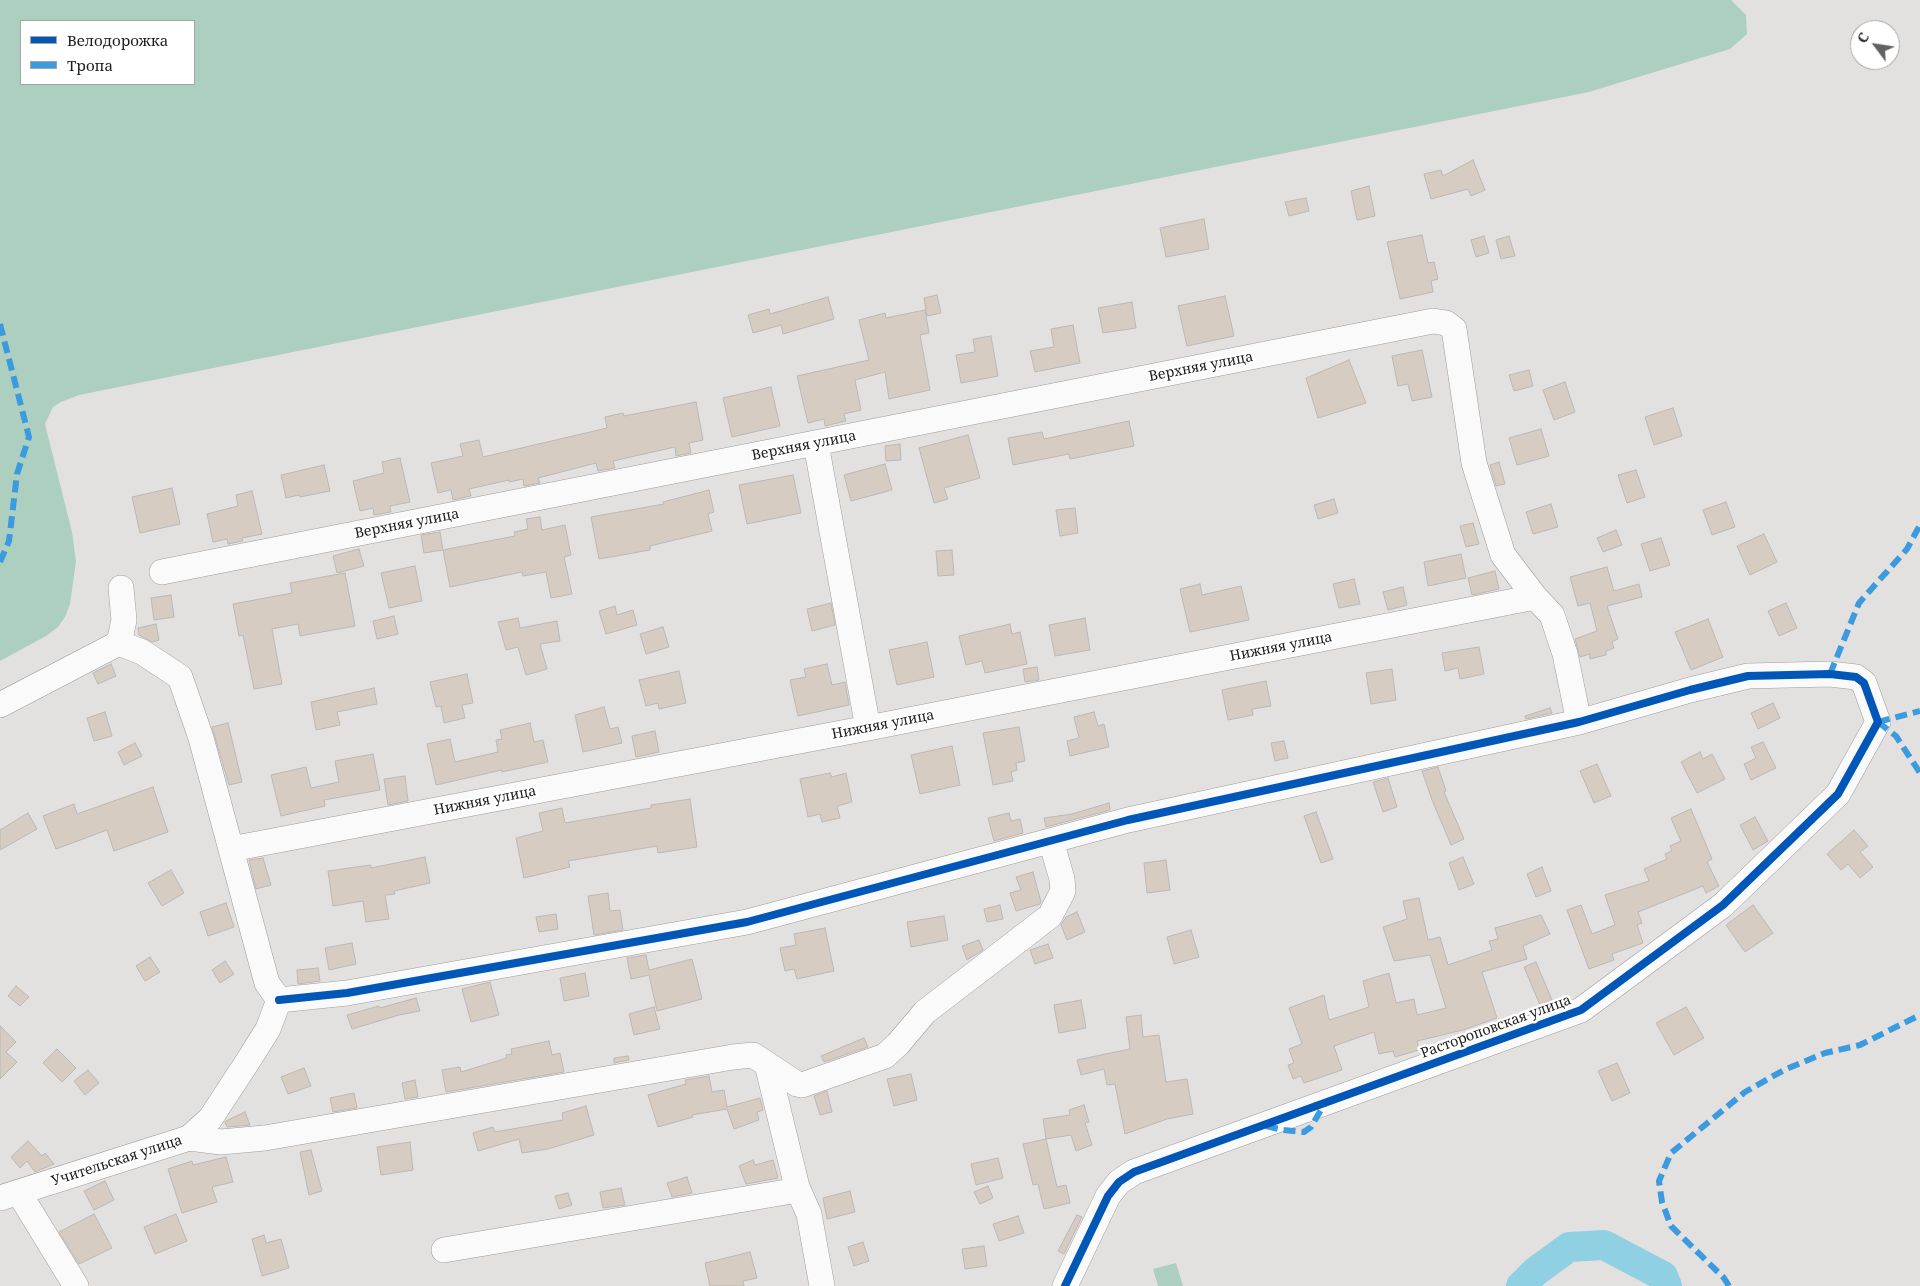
<!DOCTYPE html>
<html>
<head>
<meta charset="utf-8">
<style>
  body { margin:0 }
  #map { position:relative; width:1920px; height:1286px; overflow:hidden; background:#e3e1e0; font-family:"Noto Serif",serif }
  canvas { display:block }
  .legend { position:absolute; left:20px; top:20px; width:175px; height:65px; box-sizing:border-box; background:#fff; border:1px solid #a5a5a5; margin:0; padding:6px 9px; list-style:none; font-size:15px; color:#1e1d1d }
  .legend li { display:flex; align-items:center; gap:10px; height:25px }
  .legend b { width:25px; border:1px solid #a5a5a5 }
  .north { position:absolute; left:1850px; top:20px; width:50px; height:50px; box-sizing:border-box; background:#fff; border:1px solid #a5a5a5; border-radius:50%; rotate:301deg; font-size:14px; font-weight:700; line-height:20px; text-align:center; color:#1e1d1d }
  .north::after { content:''; display:block; margin:auto; width:18px; height:22px; background:#636261; clip-path:polygon(50% 0,100% 100%,50% 72%,0 100%) }
</style>
</head>
<body>
<div id="map">
<canvas width="1920" height="1286"></canvas>
<ul class="legend">
<li><b style="height:6px;background:#0057b8"></b>Велодорожка</li>
<li><b style="height:6px;background:#3c9bdf"></b>Тропа</li>
</ul>
<div class="north">С</div>
</div>
<script>
const ctx = document.querySelector('canvas').getContext('2d');
ctx.lineJoin = 'round';
function fillPath(path, color) { ctx.fillStyle = color; ctx.fill(path, 'evenodd'); }
const shape = rows => new Path2D(rows.map(r => 'M' + r).join(''));
function trace(path, color, width, dash) { ctx.strokeStyle = color; ctx.lineWidth = width; ctx.lineCap = dash ? 'butt' : 'round'; ctx.setLineDash(dash || []); ctx.stroke(path); }
function drawText(font, color, halo, rows, align = 'center') {
  ctx.font = font + ' "Noto Serif",serif'; ctx.lineWidth = 5; ctx.setLineDash([]); ctx.textBaseline = 'middle'; ctx.strokeStyle = halo; ctx.fillStyle = color; for (const [text, x, y, turn = 0] of rows) {
    ctx.save(); ctx.translate(x, y); ctx.rotate((+turn || 0) * Math.PI / 180); ctx.textAlign = isNaN(turn) ? turn : align; if (halo) ctx.strokeText(text, 0, 0); ctx.fillText(text, 0, 0); ctx.restore();
  }
}
const green = shape([
  [0,0,1731,0,1746,15,1747,34,1730,49,1589,92,79,395,61,402,53,407,45,424,72,532,76,561,70,604,65,617,58,627,46,636,0,661],
  [194,21,194,84,21,84,21,21],
  [1176,1263,1183,1286,1158,1286,1153,1269]
]);
const river = shape([
  [1521,1286,1535,1272,1569,1247,1604,1245,1663,1276,1667,1286]
]);
const building = shape([
  [1473,160,1485,190,1471,196,1468,189,1431,199,1424,174,1441,170,1443,176,1473,160],
  [1369,186,1375,216,1357,220,1351,191,1369,186],
  [1306,198,1309,211,1289,216,1285,202,1306,198],
  [1204,219,1209,249,1166,257,1160,228,1204,219],
  [1422,235,1428,263,1434,262,1438,279,1431,281,1433,292,1400,299,1387,242,1422,235],
  [1484,236,1489,253,1476,257,1471,240,1484,236],
  [1509,236,1515,256,1501,259,1496,240,1509,236],
  [937,295,941,313,927,316,924,298,937,295],
  [1225,296,1234,336,1187,346,1178,306,1225,296],
  [828,297,834,319,783,334,781,325,753,333,748,315,769,309,770,314,828,297],
  [1132,302,1136,328,1103,333,1098,308,1132,302],
  [925,310,929,333,920,335,930,390,889,399,885,372,855,380,861,410,844,414,846,421,825,426,824,419,808,423,797,376,869,360,859,320,885,313,886,318,925,310],
  [1073,325,1080,363,1035,372,1030,351,1054,347,1051,329,1073,325],
  [991,336,998,376,961,383,956,355,975,352,973,339,991,336],
  [1422,350,1432,397,1412,401,1408,384,1398,386,1392,356,1422,350],
  [1349,360,1366,403,1318,418,1306,378,1349,360],
  [1529,370,1533,386,1514,391,1509,375,1529,370],
  [1565,382,1575,412,1554,420,1543,390,1565,382],
  [771,387,780,426,732,437,723,398,771,387],
  [696,402,703,440,689,443,691,453,676,456,675,447,613,461,615,468,598,471,596,463,538,478,540,483,524,486,523,479,509,482,509,480,469,489,471,496,453,500,451,490,438,493,431,463,463,456,460,444,479,440,483,457,607,428,605,417,623,413,624,416,696,402],
  [1673,408,1682,436,1654,445,1645,417,1673,408],
  [1129,421,1134,446,1070,459,1069,454,1013,465,1008,438,1042,432,1044,439,1129,421],
  [1541,429,1549,456,1517,465,1509,438,1541,429],
  [968,435,980,478,944,488,948,499,934,503,919,448,968,435],
  [900,444,901,460,886,461,885,446,900,444],
  [400,458,410,502,390,506,391,512,374,515,373,508,360,511,353,481,384,473,382,462,400,458],
  [1499,462,1505,484,1496,486,1490,465,1499,462],
  [885,464,892,490,851,501,844,475,885,464],
  [324,465,330,491,300,497,299,495,286,498,281,475,324,465],
  [1636,470,1645,497,1627,503,1618,475,1636,470],
  [793,475,801,513,747,524,739,485,793,475],
  [172,488,180,524,140,533,132,497,172,488],
  [709,490,714,512,708,514,712,531,650,546,650,550,599,559,591,517,664,504,663,502,709,490],
  [252,491,262,534,242,538,243,541,228,544,227,539,213,542,207,514,238,506,236,495,252,491],
  [1334,499,1338,513,1318,519,1314,505,1334,499],
  [1726,502,1735,527,1712,535,1703,510,1726,502],
  [1551,504,1558,527,1533,534,1526,512,1551,504],
  [1075,508,1078,533,1060,536,1056,510,1075,508],
  [540,517,542,530,565,525,571,555,564,557,572,594,551,598,546,572,523,576,522,572,450,587,443,550,515,536,514,532,528,529,526,519,540,517],
  [1473,523,1479,544,1466,547,1460,526,1473,523],
  [1616,530,1622,545,1603,552,1597,538,1616,530],
  [440,532,443,550,424,553,421,535,440,532],
  [1764,534,1777,562,1750,575,1737,546,1764,534],
  [1661,538,1670,565,1650,571,1641,544,1661,538],
  [359,549,364,566,337,573,333,556,359,549],
  [952,550,954,575,938,576,936,551,952,550],
  [1461,554,1466,578,1428,586,1424,562,1461,554],
  [415,566,422,601,389,608,381,573,415,566],
  [1607,567,1614,591,1639,584,1642,597,1607,606,1618,639,1612,642,1614,648,1606,651,1606,655,1590,659,1590,654,1580,657,1575,639,1597,631,1590,603,1578,606,1570,577,1607,567],
  [1495,571,1499,589,1472,595,1468,578,1495,571],
  [345,573,355,626,300,636,298,624,272,629,282,684,254,689,243,635,239,636,233,604,292,593,290,583,345,573],
  [1354,579,1360,604,1339,608,1333,584,1354,579],
  [1200,584,1202,595,1241,586,1249,620,1190,632,1180,589,1200,584],
  [1403,587,1407,605,1388,610,1383,592,1403,587],
  [171,595,174,617,154,620,151,598,171,595],
  [831,603,835,625,812,631,807,609,831,603],
  [1786,603,1797,628,1779,636,1768,611,1786,603],
  [615,606,617,615,633,610,637,625,606,634,599,611,615,606],
  [394,616,398,634,377,639,373,621,394,616],
  [518,618,520,628,557,621,560,641,540,644,547,669,526,675,518,647,506,650,498,622,518,618],
  [1085,618,1090,650,1055,656,1049,625,1085,618],
  [1708,619,1723,657,1691,670,1675,632,1708,619],
  [156,624,159,640,152,642,139,635,138,628,156,624],
  [1010,624,1012,634,1020,632,1027,664,985,673,982,661,966,665,959,636,1010,624],
  [663,627,669,647,646,654,640,634,663,627],
  [927,642,934,677,897,685,889,650,927,642],
  [1479,647,1484,674,1460,679,1458,668,1445,671,1442,653,1479,647],
  [111,664,116,676,98,684,93,673,111,664],
  [827,664,832,685,845,682,849,705,798,716,790,680,806,677,804,669,827,664],
  [1037,667,1039,680,1025,682,1023,669,1037,667],
  [1392,669,1396,700,1371,704,1366,673,1392,669],
  [679,671,686,703,659,709,658,703,646,706,639,680,679,671],
  [467,674,473,703,462,705,465,718,444,723,441,706,436,707,430,682,467,674],
  [1266,681,1271,706,1252,709,1253,715,1228,720,1222,690,1266,681],
  [374,688,377,704,337,712,340,725,316,730,311,702,374,688],
  [1773,703,1780,718,1758,729,1751,713,1773,703],
  [604,707,610,729,618,727,622,743,583,752,575,715,604,707],
  [1550,708,1552,713,1526,719,1525,716,1550,708],
  [105,712,112,736,94,741,87,718,105,712],
  [1094,712,1098,726,1104,724,1109,747,1070,756,1067,741,1079,738,1074,717,1094,712],
  [228,723,242,782,229,785,212,727,228,723],
  [530,723,534,742,543,740,548,762,502,772,502,770,436,785,427,744,450,739,455,762,498,752,496,740,502,739,500,730,530,723],
  [1019,727,1025,761,1016,763,1017,770,1011,772,1013,781,993,785,983,733,1019,727],
  [655,731,659,752,636,757,632,736,655,731],
  [1284,741,1288,758,1275,761,1271,743,1284,741],
  [1763,742,1776,768,1751,780,1744,764,1756,758,1751,747,1763,742],
  [135,743,142,756,124,765,118,752,135,743],
  [952,746,960,785,920,794,911,755,952,746],
  [1700,752,1703,759,1712,754,1725,779,1697,793,1681,762,1700,752],
  [373,754,380,790,324,800,325,806,281,816,271,775,306,767,311,788,339,782,335,761,373,754],
  [1597,764,1611,796,1594,803,1580,771,1597,764],
  [1438,767,1446,791,1444,792,1464,839,1451,845,1432,800,1422,771,1438,767],
  [830,773,832,777,846,773,852,802,837,806,840,818,822,822,820,814,808,817,800,779,830,773],
  [405,776,408,801,388,805,384,779,405,776],
  [1388,778,1397,807,1383,812,1373,782,1388,778],
  [153,787,168,832,114,851,107,830,56,849,43,816,74,804,77,814,153,787],
  [690,799,697,847,658,853,657,846,568,861,570,867,524,878,516,838,543,831,539,813,562,808,565,823,651,808,651,805,690,799],
  [1109,803,1110,810,1046,827,1044,818,1072,814,1109,803],
  [1691,809,1712,859,1707,862,1719,886,1706,893,1703,886,1638,912,1642,923,1637,925,1643,943,1612,954,1614,960,1589,969,1567,910,1581,905,1592,934,1615,925,1605,895,1649,881,1644,869,1667,859,1665,854,1672,851,1670,846,1681,841,1671,818,1691,809],
  [1316,812,1333,859,1321,863,1304,816,1316,812],
  [28,813,37,829,0,850,0,830,28,813],
  [1009,813,1011,821,1020,819,1023,833,994,841,988,818,1009,813],
  [1755,817,1768,841,1753,850,1740,825,1755,817],
  [1854,830,1868,846,1860,852,1873,867,1860,878,1848,864,1841,870,1827,854,1854,830],
  [425,857,430,883,394,891,395,894,385,895,389,919,366,922,363,901,333,906,328,871,371,865,371,868,425,857],
  [1463,857,1474,884,1459,890,1449,863,1463,857],
  [263,858,271,885,256,889,249,860,263,858],
  [1166,860,1170,890,1147,893,1144,863,1166,860],
  [1542,867,1551,891,1536,897,1527,874,1542,867],
  [171,870,184,893,162,906,148,883,171,870],
  [1033,872,1041,902,1040,904,1016,911,1010,893,1021,890,1016,877,1033,872],
  [608,893,610,911,620,910,623,930,594,935,588,896,608,893],
  [1419,898,1428,940,1440,937,1448,965,1492,950,1489,941,1498,939,1495,928,1541,915,1550,934,1523,946,1527,959,1482,972,1497,1018,1463,1030,1417,1041,1419,1050,1395,1057,1393,1051,1379,1054,1374,1032,1334,1046,1342,1070,1304,1083,1301,1076,1293,1079,1288,1065,1294,1063,1289,1049,1302,1044,1289,1008,1324,995,1329,1020,1369,1007,1363,981,1389,973,1396,1003,1414,999,1417,1015,1446,1008,1430,955,1394,961,1383,927,1407,919,1403,901,1419,898],
  [226,903,234,927,208,936,200,912,226,903],
  [1000,905,1003,919,987,922,984,909,1000,905],
  [1753,905,1773,933,1745,952,1726,925,1753,905],
  [1077,912,1085,932,1067,940,1061,925,1066,917,1077,912],
  [556,914,558,929,539,932,536,917,556,914],
  [944,916,948,940,911,947,907,922,944,916],
  [825,928,834,971,797,979,794,969,785,971,780,948,796,945,794,934,825,928],
  [1191,930,1199,957,1174,964,1167,937,1191,930],
  [979,940,983,950,967,960,962,946,979,940],
  [352,943,356,964,329,970,325,948,352,943],
  [1048,944,1053,958,1035,964,1030,950,1048,944],
  [646,955,649,970,692,959,702,999,657,1011,649,975,631,979,627,958,646,955],
  [150,957,160,972,145,981,136,966,150,957],
  [225,961,234,974,220,983,212,970,225,961],
  [1536,962,1552,1000,1540,1005,1524,967,1536,962],
  [318,968,320,981,298,984,297,970,318,968],
  [585,973,589,996,564,1001,560,978,585,973],
  [490,982,499,1015,471,1022,462,989,490,982],
  [16,986,29,997,20,1006,8,996,16,986],
  [416,998,420,1011,399,1015,352,1029,347,1015,379,1006,380,1008,416,998],
  [1081,1000,1086,1028,1059,1033,1054,1005,1081,1000],
  [654,1007,660,1029,634,1035,629,1014,654,1007],
  [1686,1007,1704,1038,1674,1055,1656,1023,1686,1007],
  [1141,1015,1143,1037,1159,1035,1166,1082,1187,1079,1193,1114,1167,1119,1125,1134,1115,1084,1107,1085,1104,1069,1081,1075,1077,1060,1130,1049,1126,1017,1141,1015],
  [0,1026,16,1042,6,1052,17,1062,0,1079,0,1026],
  [864,1038,868,1047,824,1062,821,1056,864,1038],
  [549,1041,552,1055,560,1053,564,1072,446,1092,442,1070,460,1067,461,1072,507,1058,506,1055,512,1054,511,1049,549,1041],
  [57,1049,76,1068,62,1082,43,1063,57,1049],
  [628,1056,629,1060,614,1063,614,1058,628,1056],
  [1617,1063,1630,1093,1612,1101,1598,1071,1617,1063],
  [304,1068,311,1086,288,1094,281,1077,304,1068],
  [88,1070,99,1083,85,1095,74,1081,88,1070],
  [911,1074,917,1100,894,1106,887,1079,911,1074],
  [709,1076,712,1092,724,1090,727,1107,760,1098,763,1110,757,1112,759,1120,734,1129,727,1109,692,1115,693,1117,658,1127,648,1095,686,1084,685,1080,709,1076],
  [415,1080,418,1097,405,1099,402,1083,415,1080],
  [827,1091,832,1112,820,1115,814,1096,827,1091],
  [354,1093,357,1108,333,1112,330,1098,354,1093],
  [1084,1105,1089,1122,1085,1123,1092,1145,1076,1151,1071,1135,1046,1139,1043,1119,1070,1115,1069,1110,1084,1105],
  [586,1106,594,1135,548,1149,522,1153,519,1139,478,1151,473,1133,493,1127,495,1132,563,1120,562,1113,586,1106],
  [245,1112,250,1125,227,1127,225,1122,226,1121,245,1112],
  [1046,1139,1057,1187,1066,1185,1070,1203,1044,1209,1038,1184,1033,1185,1023,1144,1046,1139],
  [28,1141,42,1156,45,1153,54,1164,35,1172,27,1161,20,1168,11,1157,28,1141],
  [410,1142,413,1170,381,1175,377,1147,410,1142],
  [311,1150,322,1191,309,1195,300,1152,311,1150],
  [226,1157,233,1182,212,1187,217,1202,182,1213,168,1169,192,1161,193,1165,226,1157],
  [998,1158,1003,1178,976,1185,971,1164,998,1158],
  [753,1160,755,1165,773,1160,778,1178,746,1184,739,1166,753,1160],
  [687,1177,692,1193,672,1197,667,1183,687,1177],
  [105,1181,114,1200,94,1210,84,1191,105,1181],
  [988,1186,993,1198,980,1204,974,1192,988,1186],
  [621,1188,625,1205,603,1208,600,1192,621,1188],
  [850,1191,855,1212,827,1219,823,1198,850,1191],
  [568,1193,572,1205,559,1209,555,1196,568,1193],
  [94,1214,112,1248,79,1264,59,1232,94,1214],
  [176,1214,187,1241,155,1254,144,1227,176,1214],
  [1077,1215,1082,1217,1064,1254,1058,1251,1077,1215],
  [1018,1216,1024,1233,999,1241,993,1224,1018,1216],
  [264,1235,266,1243,281,1239,289,1268,262,1276,252,1239,264,1235],
  [863,1242,869,1261,854,1266,848,1247,863,1242],
  [984,1246,987,1266,965,1269,962,1249,984,1246],
  [750,1252,757,1278,743,1281,744,1286,710,1286,705,1263,750,1252]
]);
const minor = shape([
  [816,444,868,728],
  [162,572,1433,321,1446,323,1454,329,1474,463,1503,555,1535,597,1552,615,1565,654,1579,722],
  [119,643,142,652,180,677,201,738,267,983,279,1000],
  [119,643,124,620,121,588],
  [0,705,119,643],
  [231,849,868,728,1535,597],
  [279,1000,347,993,747,922,1128,820,1579,722,1690,690,1748,676,1830,674,1856,677,1864,683,1878,722,1838,794,1723,905,1581,1010,1134,1172,1119,1182,1108,1196,1065,1286],
  [767,1064,797,1187,809,1214,822,1286],
  [189,1138,221,1142,265,1138,733,1057,753,1055,797,1084,802,1085,885,1056,898,1044,925,1012,1050,916,1063,891,1062,879,1051,841],
  [19,1193,76,1286],
  [0,1198,189,1138,210,1119,248,1061,268,1029,279,1000],
  [444,1250,798,1190]
]);
const quiet = shape([
  [0,324,29,437,17,474,9,541,0,562],
  [1830,674,1859,603,1907,549,1920,525],
  [1878,722,1896,736,1920,773],
  [1878,722,1920,711],
  [1266,1126,1283,1130,1304,1132,1311,1127,1325,1103],
  [1729,1286,1724,1278,1671,1226,1662,1202,1659,1181,1671,1153,1745,1092,1784,1070,1825,1053,1860,1045,1920,1015]
]);
const cycleway = shape([
  [279,1000,347,993,747,922,1128,820,1579,722,1690,690,1748,676,1830,674,1856,677,1864,683,1878,722,1838,794,1723,905,1581,1010,1134,1172,1119,1182,1108,1196,1065,1286]
]);
const streetNames = [
  ["Верхняя улица",1201,367,-11],
  ["Верхняя улица",804,446,-11],
  ["Верхняя улица",407,524,-11],
  ["Нижняя улица",1281,647,-11],
  ["Нижняя улица",883,725,-11],
  ["Нижняя улица",485,801,-11],
  ["Растороповская улица",1496,1027,-20],
  ["Учительская улица",117,1161,-18]
];
fillPath(green, '#adcfbf');
trace(river, '#90d0e3', 30);
fillPath(building, '#d7ccc1');
trace(building, '#bab8b7', 1);
trace(minor, '#9e9c9c', 26);
trace(minor, '#fbfafa', 25);
trace(quiet, '#3c9bdf', 6, [12, 6]);
trace(cycleway, '#0057b8', 8);
drawText('14px', '#1e1d1d', '#fff', streetNames);
</script>
</body>
</html>
